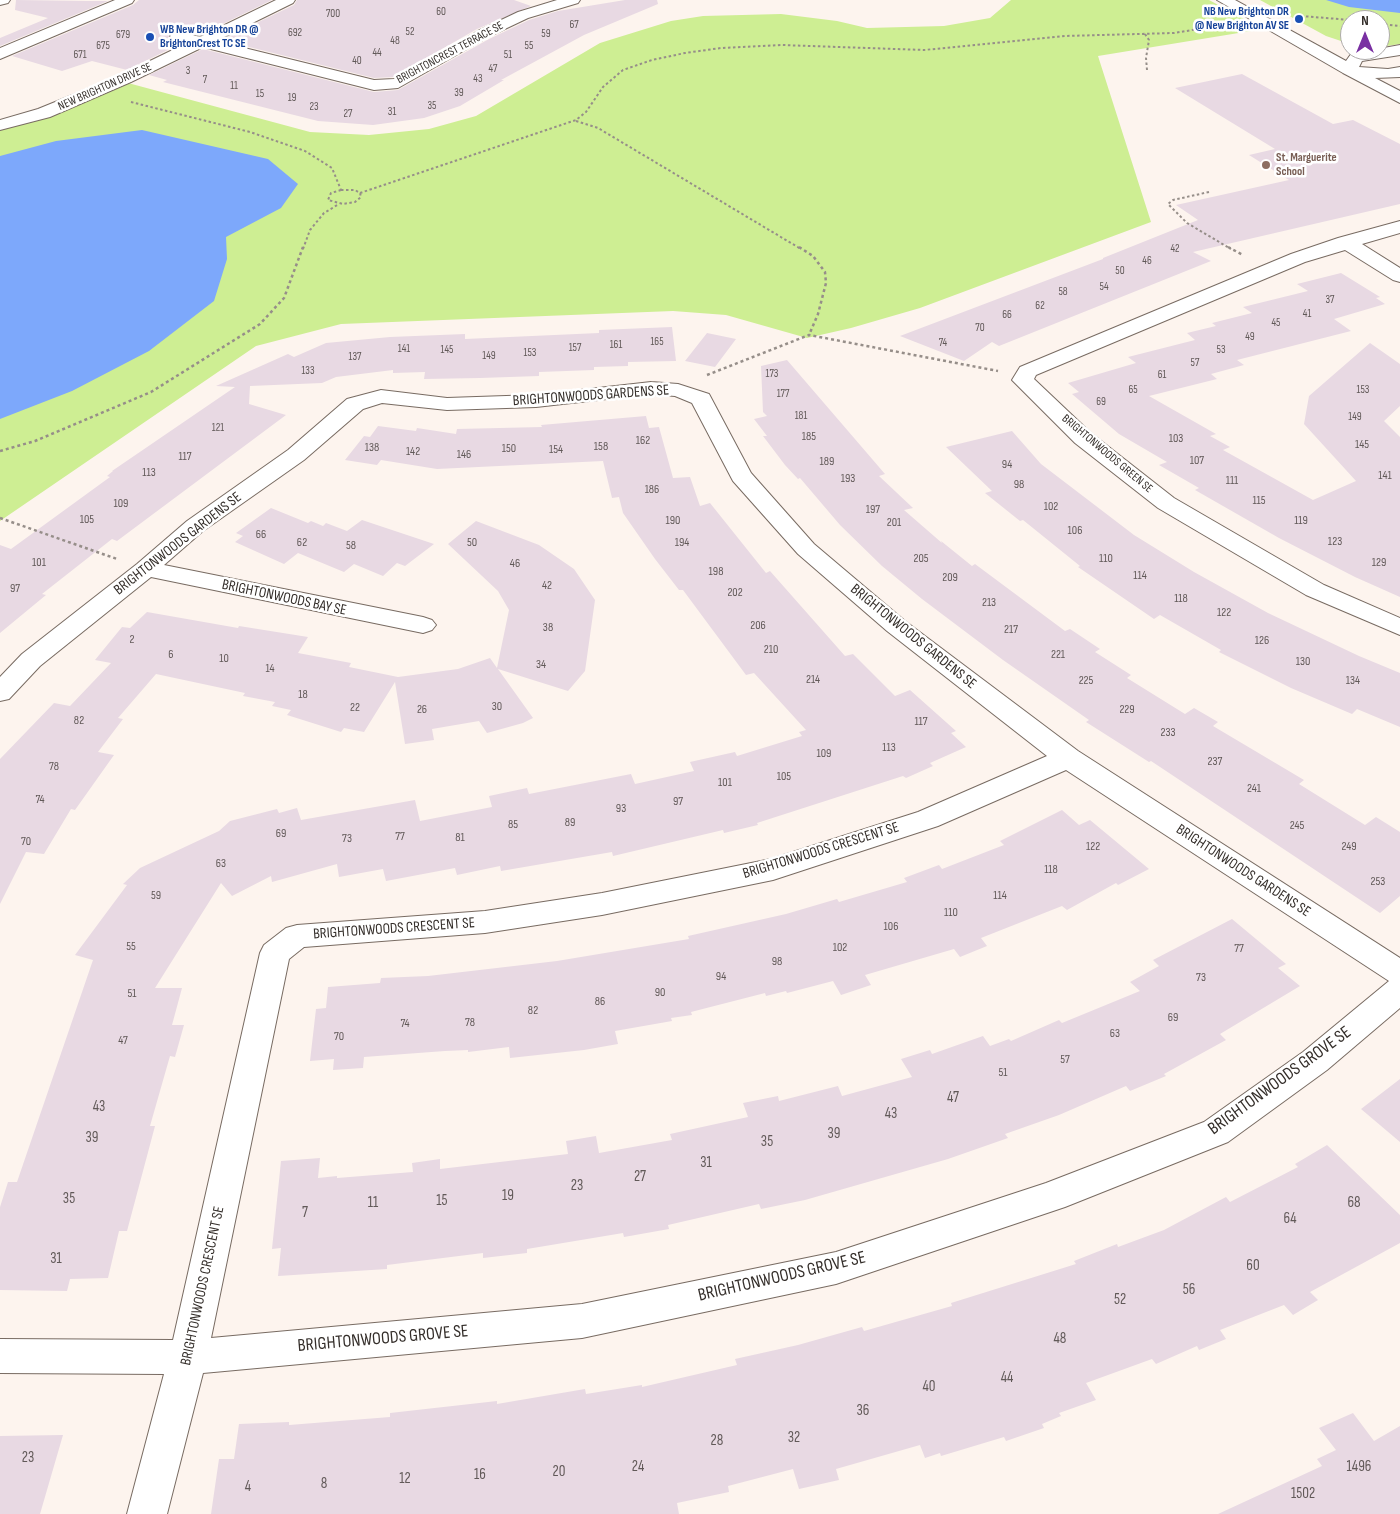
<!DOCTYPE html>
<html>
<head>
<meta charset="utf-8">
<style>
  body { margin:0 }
  #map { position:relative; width:1400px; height:1514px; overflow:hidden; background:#fdf4ee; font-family:"Sofia Sans Condensed",sans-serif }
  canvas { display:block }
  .north { position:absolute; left:1340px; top:10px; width:50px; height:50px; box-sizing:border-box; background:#fff; border:1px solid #aeabaa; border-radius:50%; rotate:0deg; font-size:14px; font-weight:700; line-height:20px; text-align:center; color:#342e2a }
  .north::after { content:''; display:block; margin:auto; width:18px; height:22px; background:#7930a2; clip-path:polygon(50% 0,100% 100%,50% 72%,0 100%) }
</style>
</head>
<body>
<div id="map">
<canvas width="1400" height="1514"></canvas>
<div class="north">N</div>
</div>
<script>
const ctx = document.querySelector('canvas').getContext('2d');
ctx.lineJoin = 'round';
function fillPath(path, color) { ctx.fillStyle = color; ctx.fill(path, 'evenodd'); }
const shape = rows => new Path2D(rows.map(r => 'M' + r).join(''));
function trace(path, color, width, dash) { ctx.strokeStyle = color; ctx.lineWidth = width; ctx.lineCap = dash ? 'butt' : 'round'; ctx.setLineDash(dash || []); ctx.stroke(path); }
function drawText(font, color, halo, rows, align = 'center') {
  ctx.font = font + ' "Sofia Sans Condensed",sans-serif'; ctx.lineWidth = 5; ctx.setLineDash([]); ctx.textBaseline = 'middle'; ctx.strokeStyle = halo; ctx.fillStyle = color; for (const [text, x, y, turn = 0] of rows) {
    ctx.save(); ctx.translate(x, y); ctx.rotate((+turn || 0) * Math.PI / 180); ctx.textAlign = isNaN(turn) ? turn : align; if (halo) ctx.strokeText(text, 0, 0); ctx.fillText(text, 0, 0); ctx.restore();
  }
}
const green = shape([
  [1011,0,1209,0,1263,29,1098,56,1151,222,920,308,851,328,807,338,726,315,673,311,341,324,256,346,0,521,0,130,128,83,310,132,369,135,429,129,476,116,600,43,671,21,703,16,781,14,837,21,867,28,944,26,990,18],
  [1260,0,1400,0,1400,44,1380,47,1380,20,1350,20,1350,44,1326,36]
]);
const water = shape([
  [1326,0,1400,0,1400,13,1349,7],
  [142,130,268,159,298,184,281,208,226,237,227,259,214,301,149,351,72,391,0,419,0,156,56,141]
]);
const building = shape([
  [16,0,87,1,108,1,0,46,0,38,48,18,15,10],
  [139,0,272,0,200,35,178,29,172,31,169,37,182,43,127,70,92,61,62,71,12,56,133,5],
  [297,0,514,0,531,6,477,29,393,77,374,78,221,40,294,5],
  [625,0,657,0,658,4,584,35,501,80,504,80,460,106,424,118,373,125,318,121,163,82,167,80,149,75,203,49,374,92,398,90,489,39,529,20,558,11],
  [1242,74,1333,124,1353,120,1400,144,1400,204,1193,252,1211,261,1024,336,999,346,992,342,964,361,900,336,1103,259,1103,258,1198,220,1176,205,1289,180,1249,155,1275,149,1175,88],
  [1341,273,1380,297,1376,298,1385,304,1334,319,1351,331,1237,360,1244,365,1211,374,1217,379,1149,396,1216,434,1210,436,1230,447,1223,450,1313,500,1356,481,1304,424,1309,396,1370,343,1400,364,1400,406,1384,421,1400,437,1400,597,1355,577,1279,538,1195,490,1199,488,1159,465,1167,462,1119,434,1072,394,1079,392,1068,383,1136,363,1128,357,1195,340,1187,333,1216,326,1212,323,1252,313,1243,307,1308,291,1297,284],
  [672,327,676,361,628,362,628,366,594,367,594,370,539,372,539,376,480,378,424,379,425,372,393,373,393,370,336,377,322,383,250,386,249,404,286,415,117,541,112,539,42,594,46,595,0,633,0,545,11,549,110,477,107,476,113,471,112,471,235,387,216,386,288,354,294,357,326,343,390,337,465,334,465,339,599,333,599,330],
  [707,333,736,339,715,367,685,361],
  [787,360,885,474,879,476,913,508,904,510,942,543,941,541,972,566,975,564,1065,631,1070,629,1100,649,1095,652,1131,675,1127,678,1185,714,1194,708,1218,722,1213,726,1304,780,1299,784,1365,825,1376,817,1400,832,1400,896,1380,913,1151,761,1149,762,1086,722,1089,720,1003,660,922,599,882,566,840,525,800,478,798,479,785,465,763,436,767,436,754,419,767,416,763,412,761,366],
  [646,416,649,428,659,427,673,478,690,477,700,506,710,503,766,573,770,571,845,656,853,654,895,696,910,690,956,731,951,733,966,747,930,763,933,766,906,778,903,776,757,823,758,825,724,833,723,830,613,856,612,852,501,871,500,866,457,875,455,868,386,881,383,869,339,877,337,864,272,882,271,876,232,896,221,883,155,988,182,988,172,1025,184,1025,175,1057,170,1056,150,1126,155,1126,127,1231,119,1231,108,1278,70,1279,67,1291,0,1290,0,1207,8,1182,17,1182,93,960,75,955,127,885,123,884,140,868,219,831,230,821,277,809,279,813,297,808,301,820,415,800,420,821,492,807,489,796,527,788,529,794,631,774,635,784,694,771,690,762,735,752,737,756,802,736,799,732,806,730,754,673,746,675,683,590,679,590,655,559,623,513,619,497,612,498,603,461,437,469,381,460,377,465,345,460,364,436,370,437,378,426,416,431,417,428,456,434,457,429,542,427,541,425],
  [1012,431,1041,464,1134,535,1194,572,1268,613,1359,656,1400,673,1400,727,1357,709,1352,714,1291,688,1219,652,1221,650,1160,615,1154,619,1078,567,1080,566,1023,520,1020,521,985,493,992,491,946,447],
  [271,508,308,523,311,521,323,526,326,523,347,531,362,520,434,544,405,566,397,563,383,576,354,564,344,572,298,553,284,564,235,542,243,536,236,533],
  [476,521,539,545,574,569,595,600,585,671,568,691,498,669,533,718,523,723,487,733,479,721,432,729,434,740,405,744,395,682,364,732,344,728,341,732,287,715,291,710,272,706,275,702,243,696,245,693,156,674,118,718,123,719,98,752,114,755,75,810,71,809,44,854,26,852,0,904,0,759,54,703,70,706,111,663,95,660,122,627,130,628,147,612,238,628,239,626,308,637,298,653,351,663,349,667,398,677,458,669,490,658,497,668,509,610,498,591,448,544],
  [1062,810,1079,825,1090,820,1149,869,1118,885,1116,883,1067,910,1062,906,981,938,987,946,960,957,954,949,865,975,871,985,841,995,833,981,787,993,786,991,766,996,765,993,691,1012,692,1015,671,1018,672,1021,615,1031,618,1044,584,1050,510,1058,509,1047,468,1052,468,1050,445,1051,364,1057,363,1068,333,1070,334,1059,310,1061,316,1009,326,1008,328,987,380,983,381,978,428,976,557,961,689,939,688,936,786,914,837,899,839,902,907,882,904,878,939,865,942,869,1004,845,1000,841],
  [1232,919,1286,964,1278,968,1300,986,1220,1034,1226,1040,1164,1074,1166,1076,1130,1091,1126,1086,1059,1115,1005,1134,1008,1138,948,1159,805,1200,761,1209,759,1204,668,1225,669,1229,624,1237,623,1233,527,1249,527,1253,483,1258,483,1253,387,1265,387,1269,278,1276,281,1248,272,1249,281,1161,320,1158,318,1178,337,1176,337,1178,413,1172,412,1163,440,1159,440,1169,568,1154,566,1141,596,1136,599,1153,672,1140,670,1134,748,1117,743,1103,778,1096,779,1101,838,1086,842,1096,912,1077,901,1059,930,1050,932,1054,983,1036,990,1046,1009,1039,1011,1041,1059,1020,1062,1023,1140,991,1130,982,1159,966,1153,960],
  [1400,1079,1400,1142,1361,1109],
  [1327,1145,1400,1215,1400,1243,1310,1292,1318,1300,1293,1315,1284,1305,1220,1330,1226,1339,1199,1350,1197,1346,1156,1364,1152,1359,1086,1383,1096,1400,1059,1413,1061,1416,1042,1424,1044,1428,1006,1441,1004,1437,941,1456,940,1453,925,1458,920,1445,836,1469,839,1480,799,1489,793,1469,728,1486,729,1492,677,1503,679,1514,211,1514,219,1459,234,1459,239,1424,289,1422,289,1425,390,1417,390,1413,497,1401,497,1404,585,1389,586,1394,642,1385,642,1387,737,1365,735,1359,798,1345,862,1327,864,1331,952,1306,951,1303,1076,1264,1074,1261,1117,1244,1118,1247,1164,1230,1226,1197,1230,1202,1298,1167,1295,1164],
  [1353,1413,1374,1441,1400,1426,1400,1514,1218,1514,1322,1466,1317,1459,1336,1450,1319,1428],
  [63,1435,40,1514,0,1514,0,1436]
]);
const pathFar1 = shape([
  [1301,16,1351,20],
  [1380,24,1400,26],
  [1145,34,1149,40,1146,58,1147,70],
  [131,102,250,132,305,151,332,168,341,190],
  [576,121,598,128,801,249],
  [341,190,355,190,360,193,361,197,355,202,343,204,328,200,331,193,341,190],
  [1209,192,1173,200,1168,204,1187,223,1231,249],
  [360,193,576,120,586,112,603,87,623,70,652,60,685,53,721,48,782,45,924,50,1065,36,1174,33,1223,25],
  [303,249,310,230,324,213,339,204]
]);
const path = shape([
  [799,247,813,256,825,272,826,283,818,314,809,335],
  [1228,247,1243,255],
  [707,375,809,335,998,371],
  [0,451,35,441,151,392,260,324,284,298,303,247],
  [0,518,117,559]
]);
const minor = shape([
  [0,0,10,0,8,3,0,5,0,0],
  [115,0,134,0,132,3,0,59,0,48,115,0],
  [276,0,295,0,293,3,216,41,374,80,394,79,478,31,518,12,557,0,580,0,578,3,528,18,488,37,398,88,374,90,203,47,131,82,50,117,0,130,0,120,38,109,119,76,187,43,173,39,170,36,173,33,178,31,200,37,276,0],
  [1217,0,1235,0,1346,61,1351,54,1400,45,1400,55,1362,61,1359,67,1388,69,1400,67,1400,77,1375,78,1400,91,1400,103,1343,73,1217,0],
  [1400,221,1400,233,1362,244,1400,268,1400,282,1393,280,1345,250,1305,262,1036,375,1034,379,1091,433,1174,498,1324,585,1400,618,1400,635,1306,595,1158,508,1075,443,1012,380,1020,367,1291,254,1338,238,1400,221],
  [651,382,678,384,709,394,751,473,814,544,905,621,1078,751,1400,958,1400,1008,1327,1070,1228,1142,1065,1207,836,1284,582,1338,203,1373,167,1514,127,1514,164,1374,0,1373,0,1339,173,1340,260,953,264,945,286,928,297,925,485,911,602,893,771,859,918,812,1047,756,887,631,798,554,733,481,692,403,675,396,651,394,536,407,447,410,382,403,363,409,304,460,203,531,164,565,423,617,432,620,436,625,432,630,423,633,151,577,40,666,9,699,0,701,0,677,22,654,137,564,187,521,288,450,347,399,381,390,447,398,536,395,651,382],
  [1066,770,1389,981,1303,1052,1204,1122,1046,1183,836,1252,582,1304,211,1338,289,959,304,947,485,933,602,915,773,880,938,826,1066,770]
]);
const markers = [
  [1299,19,5,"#1a4fb4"],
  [150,37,5,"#1a4fb4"],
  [1266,165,5,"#8d6e63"]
];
const farNumbernames = [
  ["60",441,12],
  ["700",333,14],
  ["67",574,25],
  ["52",410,32],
  ["692",295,33],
  ["59",546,34],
  ["679",123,35],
  ["48",395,41],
  ["675",103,46],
  ["55",529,46],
  ["44",377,53],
  ["671",80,55],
  ["51",508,55],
  ["40",357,61],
  ["47",493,69],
  ["3",188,71],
  ["43",478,79],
  ["7",205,80],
  ["11",234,86],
  ["39",459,93],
  ["15",260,94],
  ["19",292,98],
  ["35",432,106],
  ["23",314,107],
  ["31",392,112],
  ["27",348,114],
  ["42",1175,249],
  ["46",1147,261],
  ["50",1120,271],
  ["54",1104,287],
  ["58",1063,292],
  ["37",1330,300],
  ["62",1040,306],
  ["41",1307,314],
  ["66",1007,315],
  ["45",1276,323],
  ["70",980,328],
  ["49",1250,337],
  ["165",657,342],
  ["74",943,343],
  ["161",616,345],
  ["157",575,348],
  ["141",404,349],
  ["145",447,350],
  ["53",1221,350],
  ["153",530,353],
  ["149",489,356],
  ["137",355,357],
  ["57",1195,363],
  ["133",308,371],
  ["173",772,374],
  ["61",1162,375],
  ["65",1133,390],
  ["153",1363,390],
  ["177",783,394],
  ["69",1101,402],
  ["181",801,416],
  ["149",1355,417],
  ["121",218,428]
];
const farTransitnames = [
  ["NB New Brighton DR",1289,12],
  ["@ New Brighton AV SE",1289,26],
  ["WB New Brighton DR @",160,30,"left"],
  ["BrightonCrest TC SE",160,44,"left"]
];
const farStreetnames = [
  ["BRIGHTONCREST TERRACE SE",450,53,-28],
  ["NEW BRIGHTON DRIVE SE",105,87,-24],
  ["BRIGHTONWOODS GREEN SE",1107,454,40]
];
const farEducationnames = [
  ["St. Marguerite",1276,158],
  ["School",1276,172]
];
const numberNames = [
  ["185",809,437],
  ["103",1176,439],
  ["162",643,441],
  ["145",1362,445],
  ["158",601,447],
  ["138",372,448],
  ["150",509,449],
  ["154",556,450],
  ["142",413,452],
  ["146",464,455],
  ["117",185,457],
  ["107",1197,461],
  ["189",827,462],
  ["94",1007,465],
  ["113",149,473],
  ["141",1385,476],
  ["193",848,479],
  ["111",1232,481],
  ["98",1019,485],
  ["186",652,490],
  ["115",1259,501],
  ["109",121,504],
  ["102",1051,507],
  ["197",873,510],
  ["105",87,520],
  ["190",673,521],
  ["119",1301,521],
  ["201",894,523],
  ["106",1075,531],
  ["66",261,535],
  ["123",1335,542],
  ["62",302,543],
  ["50",472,543],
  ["194",682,543],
  ["58",351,546],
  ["205",921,559],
  ["110",1106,559],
  ["101",39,563],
  ["129",1379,563],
  ["46",515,564],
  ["198",716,572],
  ["114",1140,576],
  ["209",950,578],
  ["42",547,586],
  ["97",15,589],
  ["202",735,593],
  ["118",1181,599],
  ["213",989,603],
  ["122",1224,613],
  ["206",758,626],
  ["38",548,628],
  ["217",1011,630],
  ["2",132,640],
  ["126",1262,641],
  ["210",771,650],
  ["6",171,655],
  ["221",1058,655],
  ["10",224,659],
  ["130",1303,662],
  ["34",541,665],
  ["14",270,669],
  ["214",813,680],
  ["225",1086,681],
  ["134",1353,681],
  ["18",303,695],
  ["30",497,707],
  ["22",355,708],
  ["26",422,710],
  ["229",1127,710],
  ["82",79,721],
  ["117",921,722],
  ["233",1168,733],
  ["113",889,748],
  ["109",824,754],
  ["237",1215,762],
  ["78",54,767],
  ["105",784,777],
  ["101",725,783],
  ["241",1254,789],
  ["74",40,800],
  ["97",678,802],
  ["93",621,809],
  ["89",570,823],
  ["85",513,825],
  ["245",1297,826],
  ["69",281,834],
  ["77",400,837],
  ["81",460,838],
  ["73",347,839],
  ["70",26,842],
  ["122",1093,847],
  ["249",1349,847],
  ["63",221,864],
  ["118",1051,870],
  ["253",1378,882],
  ["59",156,896],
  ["114",1000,896],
  ["110",951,913],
  ["106",891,927],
  ["55",131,947],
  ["102",840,948],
  ["77",1239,949],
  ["98",777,962],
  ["94",721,977],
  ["73",1201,978],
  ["90",660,993],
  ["51",132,994],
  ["86",600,1002],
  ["82",533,1011],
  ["69",1173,1018],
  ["78",470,1023],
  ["74",405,1024],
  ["63",1115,1034],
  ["70",339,1037],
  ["47",123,1041],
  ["57",1065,1060],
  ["51",1003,1073]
];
const streetNames = [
  ["BRIGHTONWOODS GARDENS SE",591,396,-4],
  ["BRIGHTONWOODS GARDENS SE",178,544,-38],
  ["BRIGHTONWOODS BAY SE",284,598,12],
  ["BRIGHTONWOODS GARDENS SE",913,637,39],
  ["BRIGHTONWOODS CRESCENT SE",821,851,-17],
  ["BRIGHTONWOODS GARDENS SE",1243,871,33],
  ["BRIGHTONWOODS CRESCENT SE",394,929,-4],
  ["BRIGHTONWOODS CRESCENT SE",203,1286,-78]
];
const nearNumbernames = [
  ["47",953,1098],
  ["43",99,1107],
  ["43",891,1114],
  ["39",834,1134],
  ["39",92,1138],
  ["35",767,1142],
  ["31",706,1163],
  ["27",640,1177],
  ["23",577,1186],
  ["19",508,1196],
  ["35",69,1199],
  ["15",442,1201],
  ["11",373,1203],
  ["68",1354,1203],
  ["7",305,1213],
  ["64",1290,1219],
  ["31",56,1259],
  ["60",1253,1266],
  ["56",1189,1290],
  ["52",1120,1300],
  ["48",1060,1339],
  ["44",1007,1378],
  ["40",929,1387],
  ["36",863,1411],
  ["32",794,1438],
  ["28",717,1441],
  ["23",28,1458],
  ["24",638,1467],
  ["1496",1359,1467],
  ["20",559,1472],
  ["16",480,1475],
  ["12",405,1479],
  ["8",324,1484],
  ["4",248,1487],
  ["1502",1303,1494]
];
const nearStreetnames = [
  ["BRIGHTONWOODS GROVE SE",1280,1081,-36],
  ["BRIGHTONWOODS GROVE SE",782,1277,-13],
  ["BRIGHTONWOODS GROVE SE",383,1339,-5]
];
fillPath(green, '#ceee93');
fillPath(water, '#7da8fb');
fillPath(building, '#e8d9e3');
trace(minor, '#786b62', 2);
trace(pathFar1, '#968e89', 2, [2.5, 2.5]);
trace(path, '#968e89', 2.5, [3, 3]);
fillPath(minor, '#fff');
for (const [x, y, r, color] of markers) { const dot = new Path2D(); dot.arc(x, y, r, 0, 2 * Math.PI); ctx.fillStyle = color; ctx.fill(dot); trace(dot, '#fff', 2); }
drawText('11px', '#615958', null, farNumbernames);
drawText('bold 12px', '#164399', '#fff', farTransitnames, 'right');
drawText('12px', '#342e2a', '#fff', farStreetnames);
drawText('bold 12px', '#785e54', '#fff', farEducationnames, 'left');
drawText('12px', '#615958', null, numberNames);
drawText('15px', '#342e2a', '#fff', streetNames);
drawText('15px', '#615958', null, nearNumbernames);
drawText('18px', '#342e2a', '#fff', nearStreetnames);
</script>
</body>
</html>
